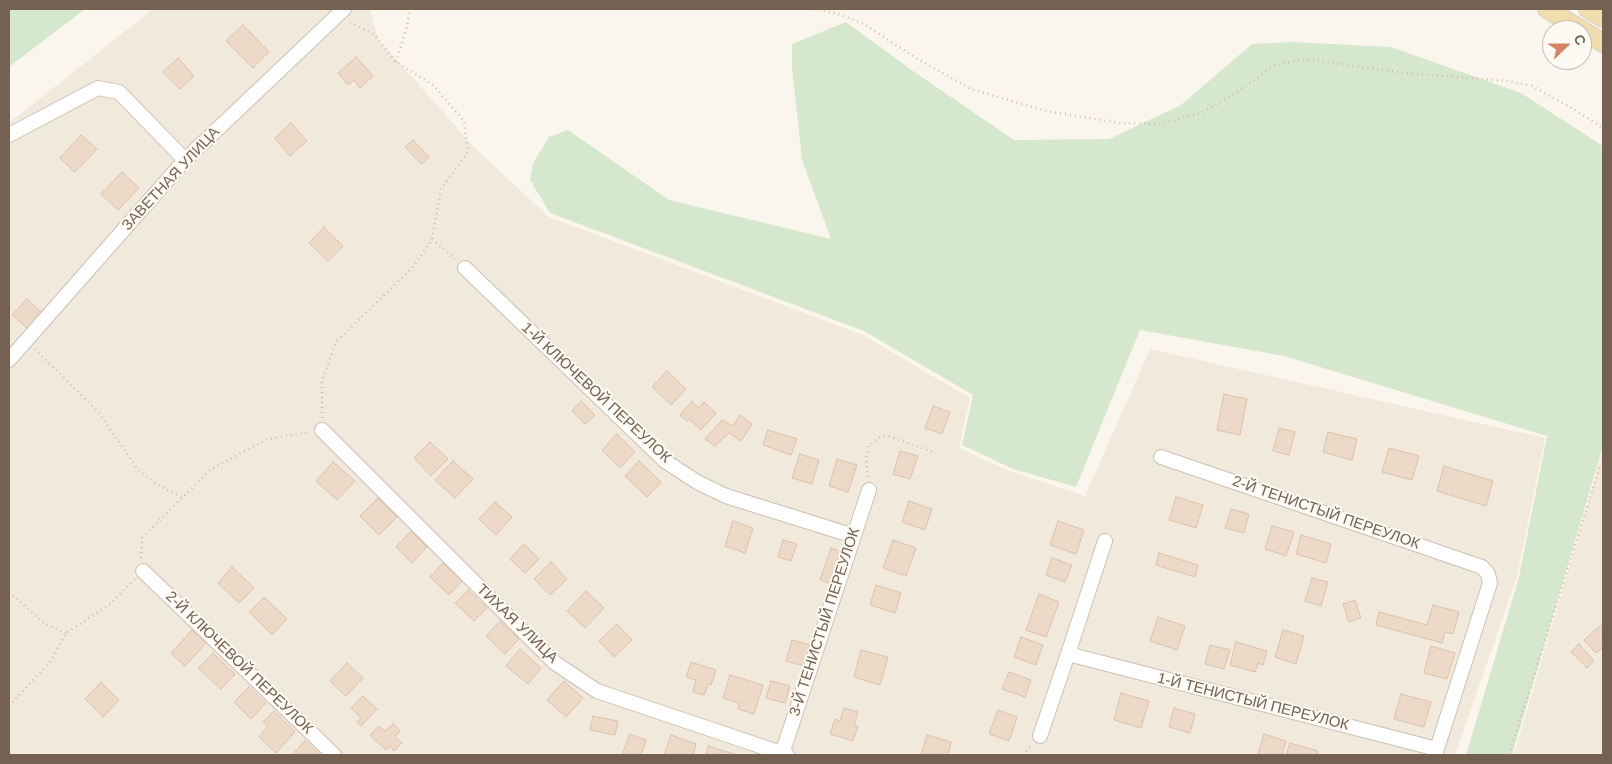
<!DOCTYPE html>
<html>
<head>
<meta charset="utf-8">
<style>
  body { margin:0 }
  #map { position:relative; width:1612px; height:764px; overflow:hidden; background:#fbf6ed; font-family:Arial,sans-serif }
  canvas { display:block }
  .frame { position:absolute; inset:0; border:10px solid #746152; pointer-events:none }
  .north { position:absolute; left:1542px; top:20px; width:50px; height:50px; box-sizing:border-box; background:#fdfaf3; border:1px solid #c6bdb3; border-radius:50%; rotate:68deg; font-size:14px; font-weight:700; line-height:20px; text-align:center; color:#746152 }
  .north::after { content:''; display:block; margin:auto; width:18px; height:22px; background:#d58562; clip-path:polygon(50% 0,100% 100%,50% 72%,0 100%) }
</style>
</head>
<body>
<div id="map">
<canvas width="1612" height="764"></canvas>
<div class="frame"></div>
<div class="north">С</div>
</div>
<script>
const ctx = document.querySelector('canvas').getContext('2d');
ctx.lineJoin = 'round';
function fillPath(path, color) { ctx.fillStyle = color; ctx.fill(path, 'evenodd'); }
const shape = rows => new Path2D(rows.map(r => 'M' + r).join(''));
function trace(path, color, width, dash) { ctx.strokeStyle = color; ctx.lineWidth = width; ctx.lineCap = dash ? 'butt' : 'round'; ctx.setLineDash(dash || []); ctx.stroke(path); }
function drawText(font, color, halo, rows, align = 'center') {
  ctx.font = font + ' Arial,sans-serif'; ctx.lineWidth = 4; ctx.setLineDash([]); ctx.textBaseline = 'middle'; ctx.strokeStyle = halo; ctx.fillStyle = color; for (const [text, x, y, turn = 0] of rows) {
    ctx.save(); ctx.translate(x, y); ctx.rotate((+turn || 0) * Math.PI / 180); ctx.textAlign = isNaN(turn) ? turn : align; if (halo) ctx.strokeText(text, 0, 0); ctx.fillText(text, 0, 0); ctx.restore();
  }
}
const residential = shape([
  [153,9,370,9,378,39,475,148,549,217,863,335,970,398,959,448,1012,472,1085,496,1150,349,1545,438,1517,577,1455,755,818,755,812,754,812,755,9,755,9,123],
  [1603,450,1603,755,1514,755]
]);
const green = shape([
  [9,9,85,9,9,67],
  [846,22,910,69,1014,140,1109,139,1181,105,1252,44,1292,42,1391,47,1521,93,1603,146,1603,446,1512,755,1466,755,1519,577,1547,436,1284,356,1140,330,1076,487,1013,469,962,445,973,395,864,331,550,213,530,180,533,163,549,137,568,130,669,200,831,239,802,160,792,67,792,44]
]);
const building = shape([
  [243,25,269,52,253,68,226,41,243,25],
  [356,57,373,76,360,88,354,80,348,85,338,73,356,57],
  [178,58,194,76,180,89,163,72,178,58],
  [291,123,307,141,290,156,275,138,291,123],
  [81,135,97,149,75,172,60,158,81,135],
  [413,140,429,157,421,164,405,147,413,140],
  [122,172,139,188,118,210,101,194,122,172],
  [324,227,343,246,328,261,309,243,324,227],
  [27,299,42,313,28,329,12,315,27,299],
  [667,371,686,389,671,405,652,387,667,371],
  [1224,394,1247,399,1240,435,1217,430,1224,394],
  [581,401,595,415,585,424,572,411,581,401],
  [692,401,699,408,704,402,716,413,701,430,689,419,687,421,680,415,692,401],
  [933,406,950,412,942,434,925,428,933,406],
  [740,415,752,424,741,441,729,433,715,446,705,439,722,420,733,426,740,415],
  [1279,428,1295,432,1289,455,1273,451,1279,428],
  [768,430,797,439,791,455,763,445,768,430],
  [1328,432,1357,439,1352,460,1323,452,1328,432],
  [617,434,635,452,620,468,602,450,617,434],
  [430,442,448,459,431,476,414,458,430,442],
  [1389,448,1419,456,1412,480,1382,472,1389,448],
  [900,451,918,456,910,479,893,474,900,451],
  [800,454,819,460,812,484,792,478,800,454],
  [837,459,857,465,848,492,829,486,837,459],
  [453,461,473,479,455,498,435,480,453,461],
  [639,461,661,482,647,497,625,476,639,461],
  [333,462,355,481,337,500,316,481,333,462],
  [1444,466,1493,481,1486,506,1437,491,1444,466],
  [1176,497,1203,505,1196,528,1169,520,1176,497],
  [378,498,397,517,379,535,360,516,378,498],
  [909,501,932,509,925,530,902,522,909,501],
  [495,502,512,517,496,535,479,519,495,502],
  [1231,509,1249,514,1244,533,1225,528,1231,509],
  [733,521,753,528,745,553,725,546,733,521],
  [1058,521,1084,530,1076,554,1050,545,1058,521],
  [1272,526,1294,532,1286,556,1265,549,1272,526],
  [411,531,427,547,412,563,396,547,411,531],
  [1301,535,1331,544,1326,563,1296,554,1301,535],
  [783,540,797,544,791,561,778,557,783,540],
  [893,540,916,548,906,576,883,568,893,540],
  [524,544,539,559,525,573,510,559,524,544],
  [831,548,842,552,832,584,820,580,831,548],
  [1159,553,1198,565,1195,577,1156,565,1159,553],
  [1052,558,1072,565,1065,582,1046,575,1052,558],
  [551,562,567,579,550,595,534,579,551,562],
  [443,563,462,581,449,595,430,577,443,563],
  [232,567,254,588,239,603,218,583,232,567],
  [1312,578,1328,582,1321,606,1305,601,1312,578],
  [876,585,901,593,895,613,870,605,876,585],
  [468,590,487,608,474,621,455,603,468,590],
  [586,591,604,608,585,628,567,611,586,591],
  [1039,594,1059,602,1046,637,1026,630,1039,594],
  [264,597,287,619,272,635,249,612,264,597],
  [1355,600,1361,618,1349,622,1343,604,1355,600],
  [1433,605,1459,612,1453,634,1445,632,1442,643,1376,625,1379,612,1427,625,1433,605],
  [1158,617,1185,626,1177,650,1150,641,1158,617],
  [500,621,519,639,505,654,486,636,500,621],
  [617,624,632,640,614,657,599,641,617,624],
  [1602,624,1603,625,1603,647,1596,653,1584,640,1602,624],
  [192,630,206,643,185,666,171,653,192,630],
  [1283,630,1304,636,1296,664,1275,657,1283,630],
  [1021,637,1043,645,1036,665,1014,657,1021,637],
  [792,640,810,645,804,666,786,661,792,640],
  [1236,642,1267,651,1263,665,1258,663,1255,672,1230,665,1236,642],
  [1579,644,1594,661,1587,668,1571,652,1579,644],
  [1210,645,1230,650,1224,669,1205,664,1210,645],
  [1431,646,1455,653,1447,679,1424,673,1431,646],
  [520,649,541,668,528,684,506,666,520,649],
  [861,650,888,657,880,685,854,677,861,650],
  [213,653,235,674,221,689,198,668,213,653],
  [691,662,716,670,711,685,708,684,704,695,693,692,696,680,686,677,691,662],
  [347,663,363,678,346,696,330,681,347,663],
  [1009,672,1031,680,1025,697,1002,689,1009,672],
  [730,675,763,685,754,714,738,709,739,703,723,698,730,675],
  [564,681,583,698,566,717,547,700,564,681],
  [771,681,790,686,785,703,766,698,771,681],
  [101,682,119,700,103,717,85,699,101,682],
  [249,687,266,703,251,719,234,702,249,687],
  [1121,693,1149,701,1141,728,1114,720,1121,693],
  [1401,694,1431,702,1424,727,1394,719,1401,694],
  [363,696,377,709,361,726,357,722,361,718,351,708,363,696],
  [844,708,858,712,854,725,858,727,853,741,830,734,835,719,840,721,844,708],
  [1174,708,1195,714,1190,733,1169,727,1174,708],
  [998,710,1017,717,1009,741,989,734,998,710],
  [274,711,295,732,276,753,259,737,268,726,263,722,274,711],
  [593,716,618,721,615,735,590,730,593,716],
  [393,724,400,731,395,737,402,743,394,751,390,746,386,750,370,735,379,726,385,731,393,724],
  [630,734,646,740,641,755,622,755,630,734],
  [1264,734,1286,741,1282,755,1258,755,1264,734],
  [671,735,696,744,693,755,664,755,671,735],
  [927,735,951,742,948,755,921,755,927,735],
  [305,741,320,755,292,755,305,741],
  [1290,743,1318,751,1317,755,1286,755,1290,743],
  [708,746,734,754,733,755,706,755,708,746]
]);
const path = shape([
  [814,9,835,13,864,24,916,58,971,89,1046,111,1120,123,1160,124,1203,112,1240,90,1275,65,1305,59,1405,73,1508,81,1532,86,1575,110,1603,128],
  [396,62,407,26,410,9],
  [432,239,455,259],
  [35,349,98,412,139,471,158,485,182,497],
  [322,418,322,381,336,342,414,266,432,239,441,189,468,152,464,121,433,85,396,62,374,34,350,23],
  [868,477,866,461,868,446,880,437,888,436,936,453],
  [141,558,142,538,211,469,268,439,310,432],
  [9,592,45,624,66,633],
  [9,706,50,662,66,633,109,605,135,579],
  [1023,755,1032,745],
  [1509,755,1600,466]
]);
const minor = shape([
  [9,135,98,88,119,92,185,160],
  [465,268,665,461,697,482,726,496,854,536],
  [9,360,185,160,344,9],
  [322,430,555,663,597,691,787,755],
  [1161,457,1482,567,1488,574,1490,583,1435,755],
  [143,571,334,755],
  [1068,654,1437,749],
  [1040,736,1068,654,1105,541],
  [782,754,869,490]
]);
const major = shape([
  [1547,9,1582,30],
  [1588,9,1603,18],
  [1582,30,1603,43]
]);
const streetNames = [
  ["ЗАВЕТНАЯ УЛИЦА",171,179,-47],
  ["1-Й КЛЮЧЕВОЙ ПЕРЕУЛОК",596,393,43],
  ["2-Й ТЕНИСТЫЙ ПЕРЕУЛОК",1326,513,19],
  ["3-Й ТЕНИСТЫЙ ПЕРЕУЛОК",825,622,-72],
  ["ТИХАЯ УЛИЦА",517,624,44],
  ["2-Й КЛЮЧЕВОЙ ПЕРЕУЛОК",239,663,44],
  ["1-Й ТЕНИСТЫЙ ПЕРЕУЛОК",1253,702,14]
];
fillPath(residential, '#f1e9dc');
fillPath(green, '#d5e7cc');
fillPath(building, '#edd9c7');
trace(building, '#ddc2aa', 1);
trace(minor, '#ccc0b3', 16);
trace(major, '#d8d3cf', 20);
trace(path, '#d2bdaa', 2.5, [1, 4]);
trace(minor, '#fff', 14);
trace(major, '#f0ddae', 18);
drawText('15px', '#746152', '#fdfaf3', streetNames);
</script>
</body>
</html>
